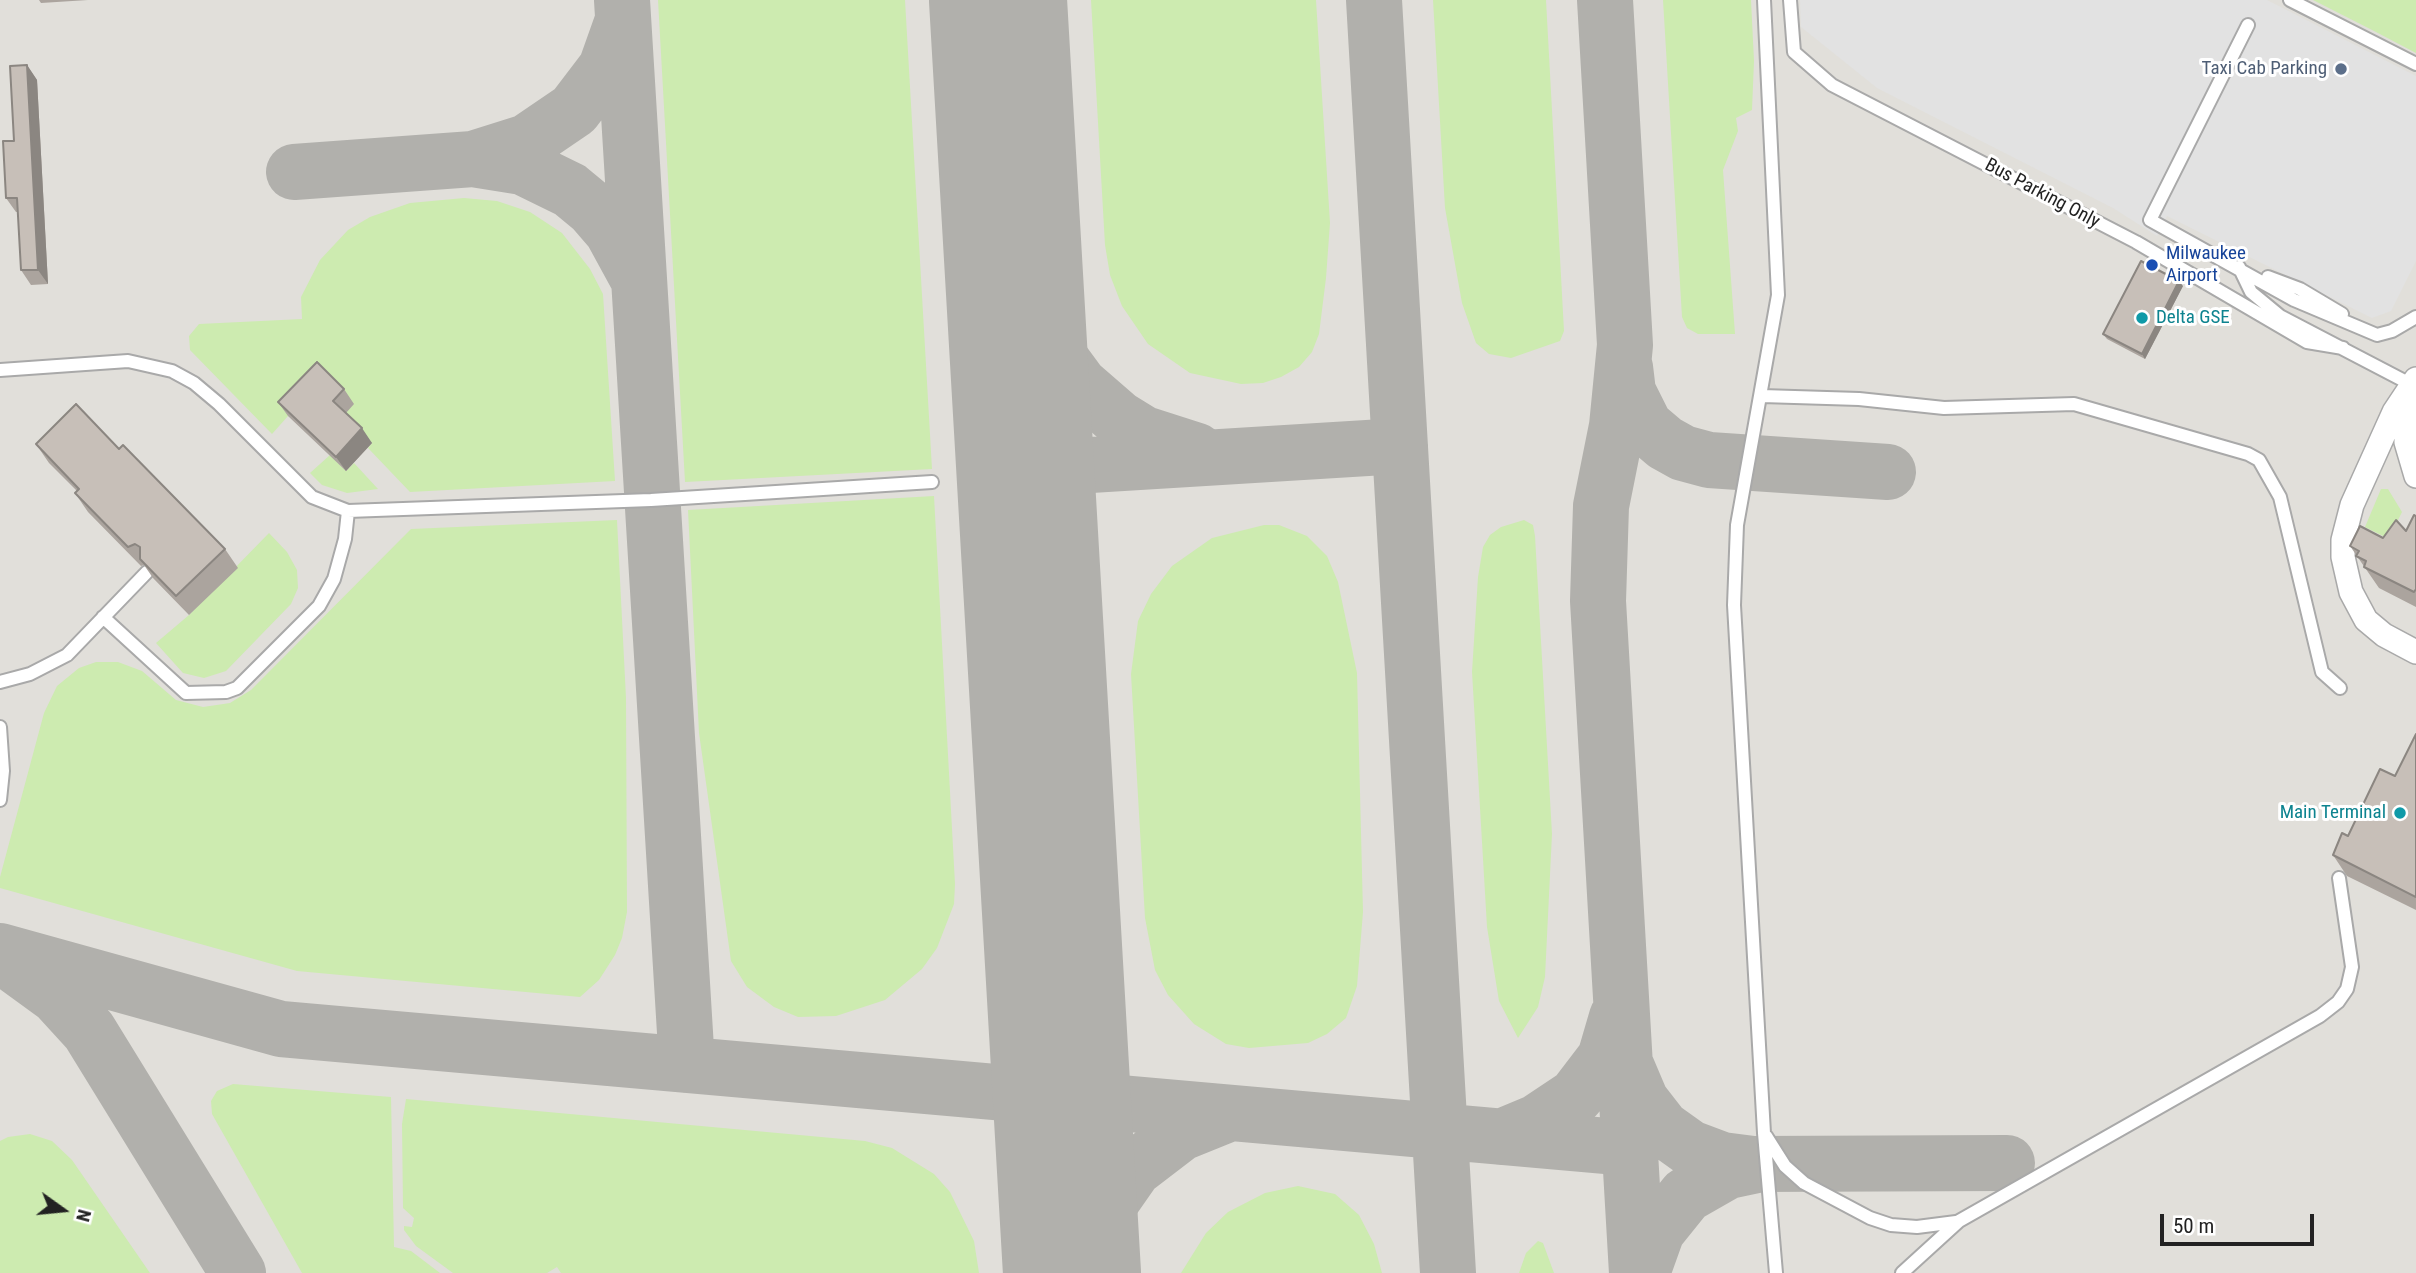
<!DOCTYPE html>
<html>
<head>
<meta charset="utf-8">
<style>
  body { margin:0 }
  #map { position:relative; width:2416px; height:1273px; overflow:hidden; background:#f2efe9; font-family:"Roboto Condensed",sans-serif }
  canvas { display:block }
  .north { position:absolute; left:28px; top:1175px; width:70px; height:70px; -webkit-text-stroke:5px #fff; paint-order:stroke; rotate:105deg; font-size:19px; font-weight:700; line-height:28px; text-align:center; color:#222 }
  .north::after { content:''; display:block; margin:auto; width:24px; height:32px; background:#222; clip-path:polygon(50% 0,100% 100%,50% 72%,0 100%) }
  .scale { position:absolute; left:2160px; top:1214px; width:154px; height:32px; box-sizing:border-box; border:4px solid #222; border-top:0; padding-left:9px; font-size:21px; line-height:24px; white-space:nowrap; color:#222; -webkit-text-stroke:5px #fff; paint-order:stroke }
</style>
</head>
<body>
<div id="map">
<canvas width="2416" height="1273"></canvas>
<div class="north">N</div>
<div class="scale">50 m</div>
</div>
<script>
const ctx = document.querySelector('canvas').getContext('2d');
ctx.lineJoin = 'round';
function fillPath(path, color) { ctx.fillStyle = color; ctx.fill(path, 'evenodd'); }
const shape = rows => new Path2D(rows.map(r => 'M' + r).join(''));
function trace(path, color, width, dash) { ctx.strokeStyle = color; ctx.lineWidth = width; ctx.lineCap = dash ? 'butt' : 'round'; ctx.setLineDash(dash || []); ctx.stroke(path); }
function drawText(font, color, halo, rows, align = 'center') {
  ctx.font = font + ' "Roboto Condensed",sans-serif'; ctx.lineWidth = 6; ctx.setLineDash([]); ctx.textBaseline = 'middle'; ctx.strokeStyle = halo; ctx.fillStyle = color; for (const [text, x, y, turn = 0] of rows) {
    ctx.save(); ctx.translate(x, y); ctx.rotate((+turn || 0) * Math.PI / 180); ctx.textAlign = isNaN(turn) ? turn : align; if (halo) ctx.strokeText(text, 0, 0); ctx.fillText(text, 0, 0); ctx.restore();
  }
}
const airport = shape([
  [0,0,2416,0,2416,1273,0,1273]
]);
const grass = shape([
  [658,0,905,0,932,469,685,482],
  [1091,0,1316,0,1330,223,1326,278,1319,334,1312,352,1299,367,1281,377,1263,383,1241,384,1190,373,1148,344,1122,306,1110,275,1105,245],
  [1433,0,1546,0,1564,331,1560,341,1511,358,1489,354,1476,343,1462,303,1445,208],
  [1663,0,1751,0,1754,61,1752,110,1736,118,1738,131,1723,170,1735,334,1698,334,1687,328,1682,317],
  [2313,0,2416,0,2416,53,2376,32],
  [464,198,497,201,530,212,562,233,590,269,603,294,615,481,410,492,368,448,372,443,288,416,272,434,190,350,189,336,199,324,302,319,301,297,320,260,348,230,370,217,410,203],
  [330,455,346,471,354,463,378,489,347,493,322,485,310,473],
  [2381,489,2388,489,2402,512,2395,526,2405,547,2365,527],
  [934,496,955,884,954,904,937,948,922,969,885,1000,836,1016,798,1017,774,1007,747,987,731,961,699,733,688,510],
  [617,520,626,698,627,912,622,938,615,955,599,980,580,997,297,971,0,888,0,877,44,713,57,686,79,668,96,662,118,662,142,671,176,700,203,707,230,703,251,690,411,529],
  [1524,520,1533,525,1535,536,1552,834,1545,977,1538,1007,1518,1038,1499,1001,1487,927,1472,672,1478,577,1483,547,1490,535,1501,527],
  [1264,525,1279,525,1307,536,1327,556,1338,582,1357,673,1363,912,1357,986,1346,1018,1327,1034,1308,1043,1249,1048,1226,1044,1194,1024,1168,995,1155,970,1145,918,1131,674,1138,621,1151,594,1172,566,1212,538],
  [269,533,287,552,297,570,298,588,291,604,226,671,204,678,183,673,156,643,189,615],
  [233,1084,391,1097,394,1247,411,1251,440,1273,302,1273,212,1114,211,1101,217,1091],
  [406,1099,865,1141,892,1148,934,1174,950,1192,974,1241,979,1273,561,1273,557,1267,547,1273,453,1273,416,1246,404,1230,404,1226,412,1227,414,1218,403,1208,402,1124],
  [30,1134,52,1141,72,1160,150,1273,0,1273,0,1141,8,1137],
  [1298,1186,1335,1194,1359,1215,1374,1244,1382,1273,1181,1273,1206,1233,1228,1212,1265,1193],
  [1538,1241,1543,1243,1554,1273,1519,1273,1526,1253]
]);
const parking = shape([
  [1800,0,2267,0,2416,76,2416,261,2391,311,2372,318,2167,216,2157,236,2113,208,1877,88,1801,27]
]);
const taxiway = shape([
  [622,0,687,1065],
  [1374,0,1448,1273],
  [1605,0,1625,345,1617,426,1601,506,1598,601,1637,1273],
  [473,159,527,142,574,110,606,68,622,23],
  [294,172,473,159,523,167,570,190,593,209,612,231,636,275],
  [1012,255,1044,336,1080,385,1118,418,1144,434,1197,451],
  [1625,367,1628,392,1645,426,1665,443,1683,453,1709,460,1888,472],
  [1025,469,1400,446],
  [0,951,281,1029,1629,1148],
  [13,964,57,996,89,1031,238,1273],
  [1627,1068,1641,1101,1662,1128,1690,1148,1722,1160,1753,1164,2007,1163],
  [1501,1137,1537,1122,1576,1096,1605,1058,1617,1017],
  [1080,1273,1097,1222,1134,1169,1181,1133,1228,1114],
  [1642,1273,1657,1231,1686,1195,1728,1171,1761,1164]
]);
const runway = shape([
  [998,0,1072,1273]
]);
const lane = shape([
  [1764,0,1778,295,1737,525,1734,605,1764,1133,1776,1273],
  [1790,0,1794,52,1832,85,2136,242,2307,342,2343,348],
  [2290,0,2416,64],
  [2248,25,2150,220,2294,300,2377,335,2392,331,2416,317],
  [2239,267,2251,292,2280,316,2416,387],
  [2268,277,2300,289,2342,314],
  [0,370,128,361,172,371,194,383,219,404,312,497,348,511,651,500,932,482],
  [1762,396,1859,399,1944,408,2074,404,2248,454,2259,460,2280,497,2322,672,2340,688],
  [103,617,186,693,226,692,237,688,319,606,334,579,345,539,348,511],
  [0,682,30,674,67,655,147,572],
  [0,727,3,771,0,800],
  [1766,1136,1785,1166,1804,1183,1870,1218,1891,1225,1917,1227,1956,1222],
  [1902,1273,1959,1221,2320,1016,2338,1002,2347,989,2352,967,2339,878]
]);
const street = shape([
  [2416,379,2394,412,2352,505,2343,540,2343,557,2351,592,2366,620,2384,635,2416,652],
  [2411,395,2407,411,2406,442,2416,476]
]);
const wall = shape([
  [39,0,88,0,41,3],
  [27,65,37,80,48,284,31,285,21,270,18,212,16,212,6,198],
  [2183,286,2145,359,2107,339,2103,334],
  [344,389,354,404,346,413,372,443,346,471,288,416,278,402],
  [36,444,119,449,225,549,238,568,189,615,153,578,144,565,141,566,88,512,75,493,77,491,49,463],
  [2416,516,2416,607,2379,588,2350,546,2383,538,2406,531],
  [2416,734,2416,910,2347,876,2333,855,2395,776]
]);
const shadedWall = shape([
  [27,65,37,80,48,284,38,270],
  [2179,281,2183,286,2145,359,2142,354],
  [362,428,372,443,346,471,336,457]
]);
const building = shape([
  [27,65,38,270,21,270,17,198,6,198,3,141,14,141,10,66,27,65],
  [2141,261,2179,281,2142,354,2103,334,2141,261],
  [317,362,344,389,333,401,362,428,336,457,278,402,317,362],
  [76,404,119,449,123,445,225,549,176,596,140,559,140,547,135,544,128,547,75,493,79,489,36,444,76,404],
  [2414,515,2416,516,2416,589,2414,592,2364,567,2366,561,2356,556,2359,551,2350,546,2360,526,2383,538,2396,520,2406,531,2414,515],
  [2416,734,2416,897,2333,855,2342,833,2348,836,2380,769,2395,776,2416,734]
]);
const markers = [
  [2341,69,7,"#5c6f8a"],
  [2152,265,7,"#1a4fb4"],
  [2142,318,7,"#0f9aa8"],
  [2400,813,7,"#0f9aa8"]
];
const serviceNames = [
  ["Taxi Cab Parking",2327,69]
];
const streetNames = [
  ["Bus Parking Only",2042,194,28]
];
const transitNames = [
  ["Milwaukee",2166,254],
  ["Airport",2166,276]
];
const cultureNames = [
  ["Delta GSE",2156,318],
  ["Main Terminal",2386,813,"right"]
];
fillPath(airport, '#e1dfda');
fillPath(grass, '#cdebb0');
fillPath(parking, '#e2e2e2');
trace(taxiway, '#b1b0ac', 56);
trace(runway, '#b1b0ac', 138);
trace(lane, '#a9a9a9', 16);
trace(street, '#a9a9a9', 26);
trace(lane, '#fff', 12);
trace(street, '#fff', 23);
fillPath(wall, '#aba49e');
fillPath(shadedWall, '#8b8681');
fillPath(building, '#c7bfb8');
trace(building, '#8b8681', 2);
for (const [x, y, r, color] of markers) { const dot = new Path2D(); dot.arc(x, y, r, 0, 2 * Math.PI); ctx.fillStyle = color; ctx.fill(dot); trace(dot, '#fff', 2.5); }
drawText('19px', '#4e5e75', '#fff', serviceNames, 'right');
drawText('19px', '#222', '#fff', streetNames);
drawText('19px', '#164399', '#fff', transitNames, 'left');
drawText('19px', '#0d838f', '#fff', cultureNames, 'left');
</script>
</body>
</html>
